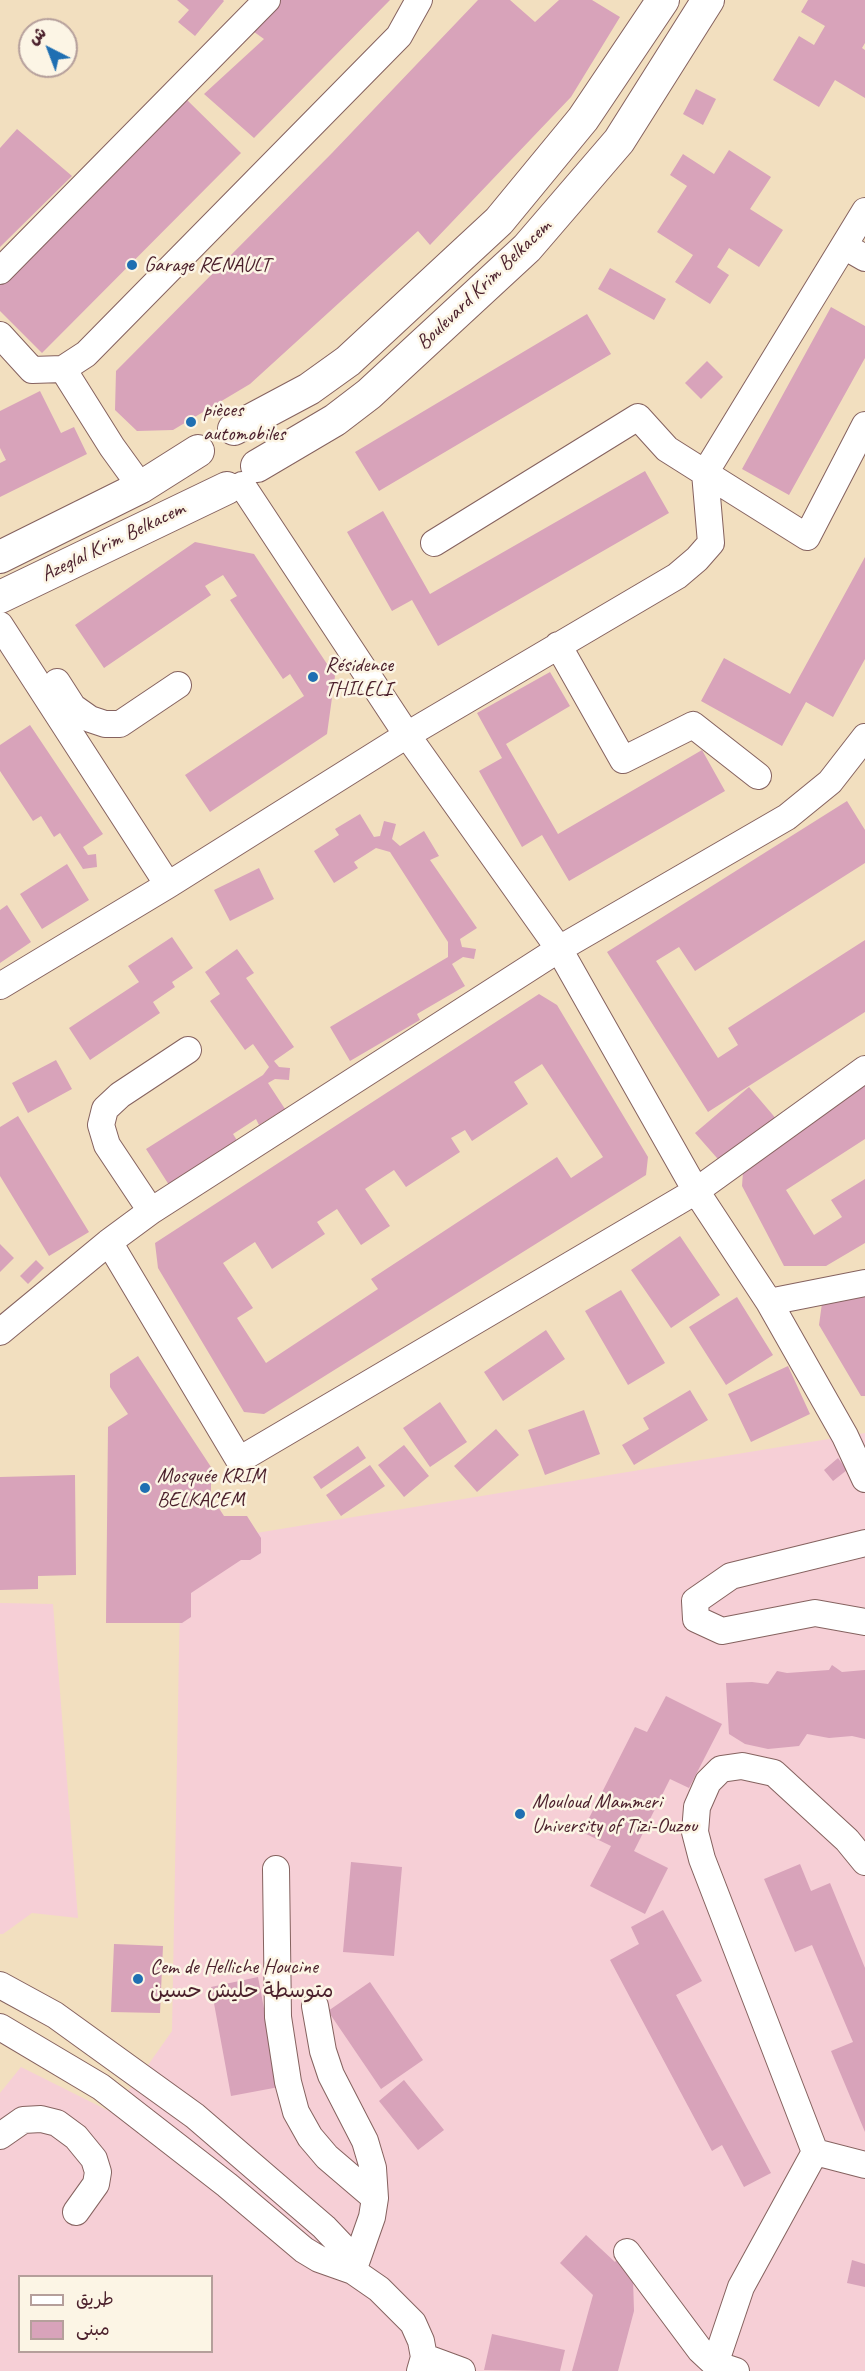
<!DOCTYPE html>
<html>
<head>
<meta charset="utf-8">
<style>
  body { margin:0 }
  #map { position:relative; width:865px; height:2371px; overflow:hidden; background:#f2dfbf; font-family:Caveat,"Playpen Sans Arabic",sans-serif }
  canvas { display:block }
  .legend { position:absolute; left:18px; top:2275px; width:195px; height:78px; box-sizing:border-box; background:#fcf5e5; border:2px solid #b59f9b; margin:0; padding:8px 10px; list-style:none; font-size:18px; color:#4a1f2b }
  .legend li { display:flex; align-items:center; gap:12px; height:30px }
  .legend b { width:30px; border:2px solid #b59f9b }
  .north { position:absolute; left:18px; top:18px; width:60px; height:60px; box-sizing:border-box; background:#fcf5e5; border:2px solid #b59f9b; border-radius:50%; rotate:318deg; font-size:16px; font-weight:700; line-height:24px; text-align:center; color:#4a1f2b }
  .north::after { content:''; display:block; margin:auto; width:21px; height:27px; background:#1f6fb2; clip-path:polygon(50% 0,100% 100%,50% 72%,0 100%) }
</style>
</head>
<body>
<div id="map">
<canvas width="865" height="2371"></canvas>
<ul class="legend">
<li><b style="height:8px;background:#fff"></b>طريق</li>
<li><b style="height:16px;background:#d8a3ba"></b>مبنى</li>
</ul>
<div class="north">ش</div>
</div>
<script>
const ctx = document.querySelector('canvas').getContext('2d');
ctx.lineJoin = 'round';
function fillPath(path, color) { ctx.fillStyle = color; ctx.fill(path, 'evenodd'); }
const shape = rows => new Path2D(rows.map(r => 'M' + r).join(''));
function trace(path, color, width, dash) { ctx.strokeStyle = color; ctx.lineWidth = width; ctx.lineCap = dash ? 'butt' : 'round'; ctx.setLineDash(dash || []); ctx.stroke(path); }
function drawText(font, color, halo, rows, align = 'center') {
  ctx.font = font + ' Caveat,"Playpen Sans Arabic",sans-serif'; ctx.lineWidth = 5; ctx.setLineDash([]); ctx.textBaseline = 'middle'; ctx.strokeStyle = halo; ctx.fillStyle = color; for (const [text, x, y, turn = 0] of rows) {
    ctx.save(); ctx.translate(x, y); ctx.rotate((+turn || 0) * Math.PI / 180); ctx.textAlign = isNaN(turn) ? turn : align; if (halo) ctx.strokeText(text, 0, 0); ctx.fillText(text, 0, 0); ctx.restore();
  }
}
const built = shape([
  [865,1433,865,2371,0,2371,0,2093,21,2067,111,2112,141,2075,172,2031,180,1597,244,1535],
  [20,2276,212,2276,212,2352,20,2352],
  [0,1603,53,1604,78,1918,32,1913,3,1934,0,1934]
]);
const building = shape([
  [177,0,223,0,224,1,195,36,178,22,189,10],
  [277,0,390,0,254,138,204,94,264,39,250,29],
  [478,0,510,0,535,22,559,0,592,0,620,17,571,97,430,245,418,231,250,384,173,430,137,431,115,410,116,371,332,153],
  [808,0,865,0,865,43,862,48,865,50,865,98,835,80,819,107,773,80,799,36,814,45,825,26,801,12],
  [696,89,716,99,703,125,683,114],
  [186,99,241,153,42,353,0,311,0,285],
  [17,129,72,176,0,247,0,148],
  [729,150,771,177,750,209,783,230,759,267,729,248,717,267,729,275,710,304,675,282,693,255,657,232,687,186,670,175,683,154,714,174],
  [610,268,666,299,654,320,598,289],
  [831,307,865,326,865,358,789,495,742,469],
  [587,314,611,354,379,491,355,452],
  [707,361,723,377,701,399,685,383],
  [40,391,61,433,74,427,87,454,0,497,0,463,6,460,0,448,0,411],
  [645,471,669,513,438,646,412,600,392,611,347,532,383,511,430,594],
  [195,542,254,554,335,676,327,734,210,812,185,775,304,696,290,674,283,679,230,600,237,596,223,575,205,586,211,595,104,668,75,625],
  [865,557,865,659,833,717,806,702,782,746,701,701,724,658,790,694],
  [550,672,570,706,506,744,558,834,702,750,725,791,569,881,542,835,522,847,479,771,502,758,477,713],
  [30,725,103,834,83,847,88,855,96,854,97,867,83,869,60,833,54,837,41,816,33,821,0,771,0,745],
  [847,801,865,830,865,863,695,971,679,947,656,961,718,1058,738,1045,728,1028,865,940,865,1012,708,1112,607,952],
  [360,814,374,837,380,836,384,821,396,824,392,839,400,846,424,831,439,856,430,860,477,928,460,939,462,947,476,949,474,959,463,957,452,964,465,986,417,1014,420,1020,350,1061,330,1027,448,957,448,942,390,852,376,848,354,862,358,868,334,883,314,851,339,835,335,829],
  [67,864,89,900,42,929,20,894],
  [259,868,274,899,230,921,214,890],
  [7,905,31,942,0,963,0,910],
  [172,937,193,968,172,982,175,987,153,1002,160,1013,90,1060,69,1028,139,982,128,966],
  [237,949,254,973,246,978,294,1047,274,1061,279,1067,290,1068,289,1080,275,1079,268,1083,285,1109,259,1125,256,1119,233,1134,238,1142,169,1185,146,1149,263,1075,269,1067,253,1044,245,1050,210,1001,220,994,205,972],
  [539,994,557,1005,648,1157,646,1175,264,1414,244,1412,158,1268,155,1243],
  [542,1064,603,1157,571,1178,557,1157,371,1279,378,1289,266,1363,237,1318,253,1308,223,1263,255,1242,272,1269,325,1234,317,1222,337,1209,361,1245,390,1226,365,1189,394,1170,406,1187,460,1152,451,1138,465,1130,472,1141,528,1104,514,1082],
  [56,1060,72,1089,28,1113,12,1083],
  [865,1077,865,1139,786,1190,814,1235,842,1217,831,1200,865,1179,865,1243,826,1266,784,1266,742,1186,744,1158],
  [749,1087,778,1121,724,1166,695,1133],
  [18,1116,89,1232,49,1256,0,1176,0,1127],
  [680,1236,720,1295,671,1328,631,1270],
  [0,1244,14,1258,0,1272],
  [36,1260,44,1268,28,1284,20,1276],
  [621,1290,665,1363,628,1385,585,1311],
  [865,1296,865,1396,861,1396,819,1325,822,1303],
  [737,1297,773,1355,726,1385,689,1327],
  [546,1330,565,1359,503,1401,484,1372],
  [138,1356,211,1467,211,1496,224,1516,247,1516,261,1538,261,1553,250,1560,241,1560,191,1593,191,1617,182,1623,106,1623,108,1427,128,1414,110,1387,110,1374],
  [788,1366,810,1414,751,1442,728,1394],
  [690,1390,708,1420,634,1465,622,1445,649,1429,643,1418],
  [440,1402,467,1442,430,1467,403,1428],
  [584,1410,600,1454,545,1475,528,1430],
  [496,1429,519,1455,477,1492,454,1466],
  [404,1445,429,1476,404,1497,378,1465],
  [358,1446,366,1458,321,1489,313,1477],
  [838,1458,847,1470,833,1481,824,1470],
  [370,1465,385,1486,341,1516,326,1495],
  [75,1475,76,1575,38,1576,38,1589,0,1590,0,1477],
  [832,1665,842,1672,865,1670,865,1739,852,1736,829,1738,807,1734,799,1746,768,1749,745,1744,729,1734,726,1683,752,1682,768,1684,777,1671,787,1673,829,1670],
  [666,1696,722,1724,689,1788,670,1779,634,1851,668,1868,645,1914,590,1886,611,1846,582,1832,635,1727,647,1732],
  [351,1862,402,1867,394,1956,343,1952],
  [800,1864,811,1891,830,1883,865,1968,865,2132,831,2051,853,2042,812,1945,795,1952,764,1879],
  [663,1910,702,1981,676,1995,771,2173,744,2187,722,2145,712,2151,610,1960,639,1944,631,1927],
  [114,1944,163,1946,160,2013,111,2012],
  [258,1977,279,2087,231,2096,211,1987],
  [370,1982,423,2060,381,2089,328,2011],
  [404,2080,444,2130,418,2150,379,2101],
  [586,2235,615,2262,620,2256,633,2279,634,2311,618,2371,572,2371,593,2295,560,2263],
  [852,2260,865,2264,865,2287,847,2283],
  [492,2334,565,2350,560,2371,484,2370]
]);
const minor = shape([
  [865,211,705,473,807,537,865,425],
  [844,246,865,258],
  [0,271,267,0],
  [0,335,32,370,63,369,86,354,399,36,419,0],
  [63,369,112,447,141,487],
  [242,485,407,735,559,949,696,1191,769,1302,845,1436,865,1479],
  [0,625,168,885],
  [558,645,623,760,693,725,758,776],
  [57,682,73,707,90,719,105,724,120,724,178,685],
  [0,986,168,885,407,735,677,576,697,559,711,543,705,473,667,449,638,417,434,543],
  [151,1211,107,1145,101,1125,105,1109,120,1095,188,1050],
  [109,1242,239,1460,696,1191,865,1069],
  [769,1302,865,1283],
  [0,1332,109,1242,151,1211,559,949,787,817,830,782,865,737],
  [865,1543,731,1576,695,1601,696,1619,722,1631,815,1613,865,1622],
  [276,1869,278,2017,288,2082,296,2112,310,2137,327,2157,375,2198],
  [0,1985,55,2015,195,2116,324,2227,342,2246,353,2271],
  [315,2006,323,2051,331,2075,365,2141,373,2168,375,2198,372,2217,353,2271],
  [0,2027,101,2087,227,2185,304,2250,319,2259,353,2271,379,2289,413,2323,421,2341,424,2357,420,2371],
  [0,2136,23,2120,41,2119,57,2123,76,2137,94,2159,98,2172,96,2184,76,2212],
  [815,2152,865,2165],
  [627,2252,700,2350,715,2364],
  [424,2357,462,2371],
  [736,2371,715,2364,741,2287,815,2152,702,1859,695,1832,697,1807,708,1782,721,1769,742,1766,774,1773,847,1840,865,1862]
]);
const major = shape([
  [234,429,309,389,348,361,499,221,583,119,663,0],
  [257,466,335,420,369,394,527,248,619,141,708,0],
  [0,557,141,487,198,451],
  [0,597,227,488]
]);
const markers = [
  [132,265,6,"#1f6fb2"],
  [191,422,6,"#1f6fb2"],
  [313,677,6,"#1f6fb2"],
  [145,1488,6,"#1f6fb2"],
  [520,1814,6,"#1f6fb2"],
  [138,1979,6,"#1f6fb2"]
];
const poiNames = [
  ["Garage RENAULT",144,265],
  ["pièces",203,410],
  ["automobiles",203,434],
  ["Résidence",325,665],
  ["THILELI",325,689],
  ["Mosquée KRIM",157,1476],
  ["BELKACEM",157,1500],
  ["Mouloud Mammeri",532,1802],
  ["University of Tizi-Ouzou",532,1826],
  ["Cem de Helliche Houcine",150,1967],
  ["متوسطة حليش حسين",150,1991]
];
const streetNames = [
  ["Boulevard Krim Belkacem",484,285,-44],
  ["Azeglal Krim Belkacem",113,542,-26]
];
fillPath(built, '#f6cfd6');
fillPath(building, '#d8a3ba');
trace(minor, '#85625f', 28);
trace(major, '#85625f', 34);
trace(minor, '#fff', 26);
trace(major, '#fff', 32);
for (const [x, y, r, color] of markers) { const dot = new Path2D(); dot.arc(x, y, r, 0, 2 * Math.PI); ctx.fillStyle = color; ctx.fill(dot); trace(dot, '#fcf5e5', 2); }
drawText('21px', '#4a1f2b', '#fcf5e5', poiNames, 'left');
drawText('21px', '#4a1f2b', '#fcf5e5', streetNames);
</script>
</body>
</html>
